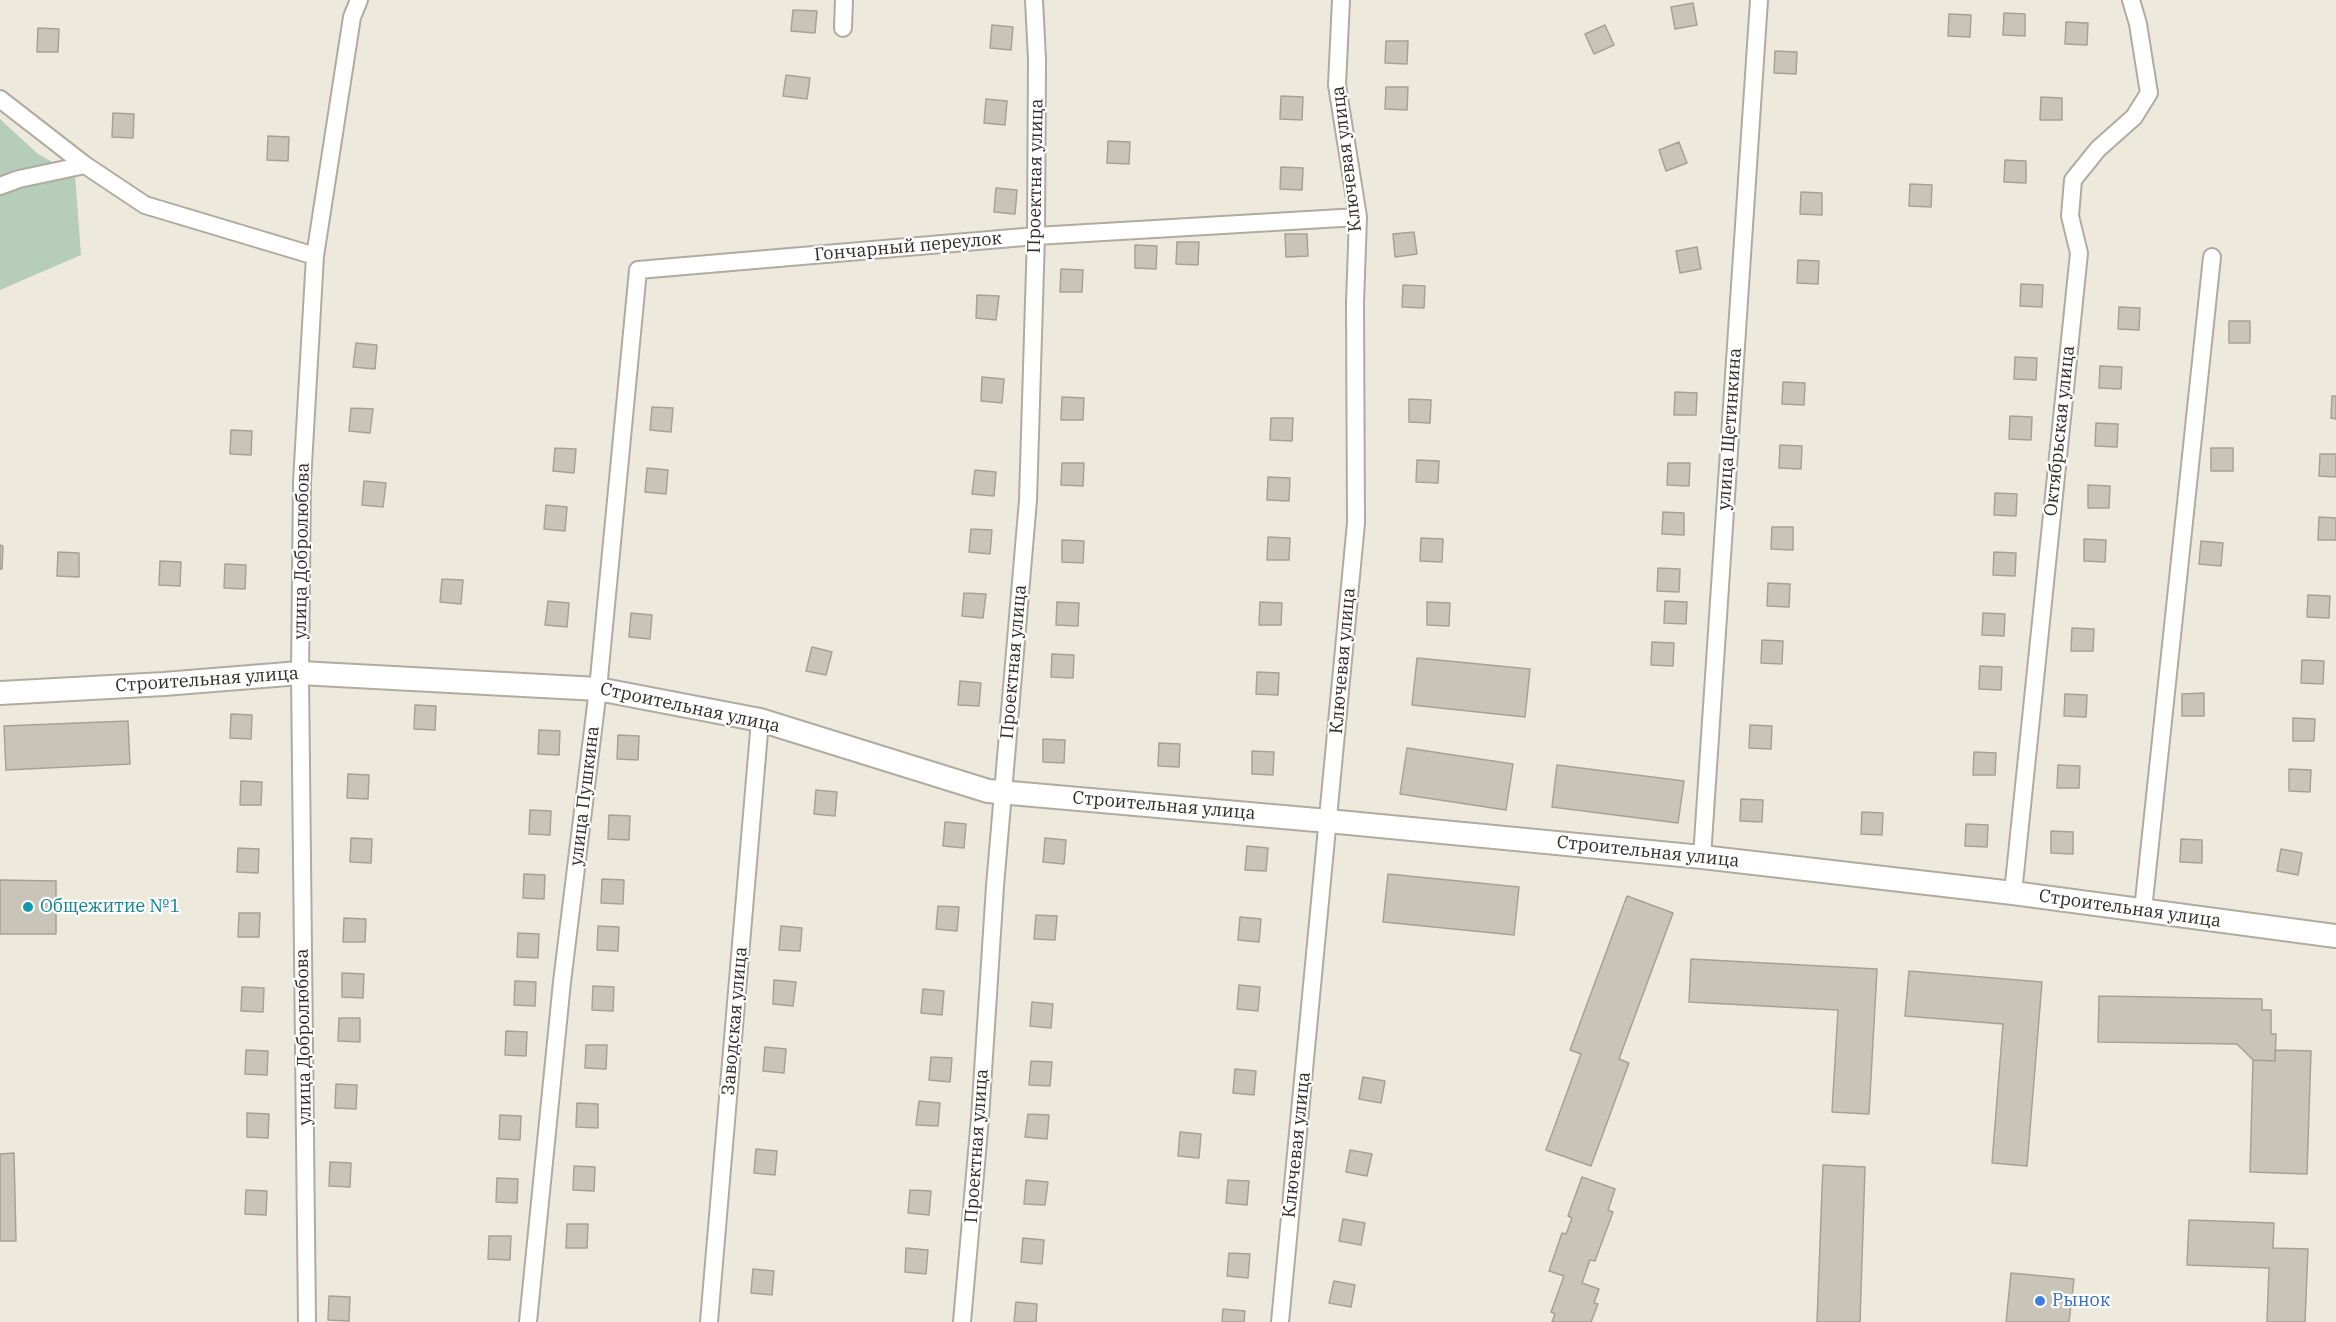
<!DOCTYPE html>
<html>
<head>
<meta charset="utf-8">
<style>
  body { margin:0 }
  canvas { display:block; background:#eee9dd }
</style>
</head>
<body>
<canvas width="2336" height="1322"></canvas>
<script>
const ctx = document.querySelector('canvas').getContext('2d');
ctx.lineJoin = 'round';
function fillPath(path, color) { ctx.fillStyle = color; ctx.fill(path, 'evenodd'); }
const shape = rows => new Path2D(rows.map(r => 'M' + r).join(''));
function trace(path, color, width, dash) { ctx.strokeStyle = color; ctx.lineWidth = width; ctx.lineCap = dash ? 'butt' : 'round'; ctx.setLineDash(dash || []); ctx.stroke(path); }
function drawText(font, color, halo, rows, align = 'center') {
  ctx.font = font + ' "IBM Plex Serif",serif'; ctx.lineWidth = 4.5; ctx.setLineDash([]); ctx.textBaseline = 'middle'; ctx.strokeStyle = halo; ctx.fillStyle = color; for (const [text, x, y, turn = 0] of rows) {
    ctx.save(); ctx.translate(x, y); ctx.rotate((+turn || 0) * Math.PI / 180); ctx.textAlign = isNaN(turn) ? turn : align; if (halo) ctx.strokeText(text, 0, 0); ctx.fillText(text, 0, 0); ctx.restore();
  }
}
const green = shape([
  [0,119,38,154,75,175,81,255,0,290]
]);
const building = shape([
  [1693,3,1697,25,1675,29,1671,7,1693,3],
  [793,10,817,11,815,33,791,31,793,10],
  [2004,13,2025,14,2025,36,2003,35,2004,13],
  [1949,14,1971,15,1970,37,1948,36,1949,14],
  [2066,22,2088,23,2087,45,2065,44,2066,22],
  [992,25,1013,27,1011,50,990,48,992,25],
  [1605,25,1614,45,1594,54,1585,34,1605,25],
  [38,28,59,29,58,52,37,52,38,28],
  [1386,41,1408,41,1407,64,1385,63,1386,41],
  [1775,51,1797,52,1796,74,1774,73,1775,51],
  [786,75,810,78,807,99,783,96,786,75],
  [1386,87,1408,87,1407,110,1385,109,1386,87],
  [1281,96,1303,97,1302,120,1280,119,1281,96],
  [2041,97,2062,98,2062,120,2040,120,2041,97],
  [986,99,1007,101,1005,125,984,123,986,99],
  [113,113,134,114,133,138,112,137,113,113],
  [268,136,289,137,288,161,267,160,268,136],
  [1108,141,1130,142,1129,164,1107,163,1108,141],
  [1679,142,1687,163,1666,171,1659,150,1679,142],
  [2005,160,2026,161,2026,183,2004,182,2005,160],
  [1281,167,1303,168,1302,190,1280,189,1281,167],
  [1910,184,1932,185,1931,207,1909,206,1910,184],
  [996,188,1017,190,1015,214,994,212,996,188],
  [1801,192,1822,193,1822,215,1800,214,1801,192],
  [1414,232,1417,254,1395,257,1393,234,1414,232],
  [1285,234,1307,234,1308,256,1286,257,1285,234],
  [1177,242,1199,242,1198,265,1176,264,1177,242],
  [1135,245,1157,246,1156,269,1135,268,1135,245],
  [1697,247,1701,269,1680,273,1676,251,1697,247],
  [1798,260,1819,261,1818,284,1797,283,1798,260],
  [1061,269,1083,270,1082,292,1060,292,1061,269],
  [2021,284,2043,285,2042,307,2020,306,2021,284],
  [1403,285,1425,286,1424,308,1402,307,1403,285],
  [977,295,999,296,996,320,976,318,977,295],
  [2119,307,2140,308,2139,330,2118,329,2119,307],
  [2229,321,2250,321,2250,343,2229,343,2229,321],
  [356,343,377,345,375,369,353,367,356,343],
  [2015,357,2037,358,2036,380,2014,379,2015,357],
  [2100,366,2122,367,2121,389,2099,388,2100,366],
  [982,377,1004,379,1002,403,981,401,982,377],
  [1783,382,1805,383,1804,405,1782,404,1783,382],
  [1675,392,1697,393,1696,415,1674,415,1675,392],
  [2332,396,2336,396,2336,419,2331,418,2332,396],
  [1062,397,1084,398,1083,420,1061,420,1062,397],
  [1409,399,1431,400,1430,423,1409,422,1409,399],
  [652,407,673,408,671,432,650,430,652,407],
  [351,408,373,409,370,433,349,431,351,408],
  [2010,416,2032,417,2031,440,2009,439,2010,416],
  [1271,418,1293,418,1292,441,1270,440,1271,418],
  [2096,423,2118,424,2117,447,2095,446,2096,423],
  [231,430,252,431,251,455,230,454,231,430],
  [1780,445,1802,446,1801,469,1779,468,1780,445],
  [555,448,576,449,574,473,553,471,555,448],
  [2211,448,2233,448,2233,471,2211,471,2211,448],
  [2320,454,2336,454,2336,477,2319,476,2320,454],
  [1417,460,1439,461,1438,483,1416,482,1417,460],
  [1062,463,1084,463,1083,486,1061,485,1062,463],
  [1668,463,1690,463,1689,486,1667,485,1668,463],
  [647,468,668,470,666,494,645,492,647,468],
  [975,470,996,472,994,496,972,494,975,470],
  [1268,477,1290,478,1289,501,1267,500,1268,477],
  [364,481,386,483,383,507,362,505,364,481],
  [2088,485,2110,486,2109,508,2088,508,2088,485],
  [1995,493,2017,494,2016,516,1994,515,1995,493],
  [546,505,567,507,565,531,544,529,546,505],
  [1663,512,1684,513,1684,535,1662,534,1663,512],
  [2319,517,2336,518,2336,540,2318,540,2319,517],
  [1772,527,1793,527,1793,550,1771,549,1772,527],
  [971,529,992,530,990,554,969,552,971,529],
  [1268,537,1290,538,1289,560,1267,560,1268,537],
  [1421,538,1443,539,1442,562,1420,561,1421,538],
  [2084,539,2106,540,2105,562,2084,561,2084,539],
  [1062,540,1084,541,1083,563,1062,562,1062,540],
  [2201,541,2223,543,2221,566,2199,564,2201,541],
  [0,545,3,546,2,569,0,569,0,545],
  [58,552,79,553,79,577,57,576,58,552],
  [1994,552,2016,553,2015,576,1993,575,1994,552],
  [160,561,181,562,180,586,159,585,160,561],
  [225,564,246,565,245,589,224,588,225,564],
  [1658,568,1680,569,1679,592,1657,591,1658,568],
  [442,579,463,580,461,604,440,602,442,579],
  [1768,583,1790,584,1789,607,1767,606,1768,583],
  [964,593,986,594,983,618,962,616,964,593],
  [2308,595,2330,596,2329,618,2307,617,2308,595],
  [548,601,569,603,567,627,545,625,548,601],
  [1665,601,1687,602,1686,624,1664,623,1665,601],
  [1057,602,1079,603,1078,626,1056,625,1057,602],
  [1260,602,1282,603,1281,625,1259,625,1260,602],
  [1427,602,1450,603,1449,626,1427,625,1427,602],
  [631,613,652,615,650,639,629,637,631,613],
  [1983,613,2005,614,2004,636,1982,635,1983,613],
  [2072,628,2094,629,2093,651,2071,651,2072,628],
  [1762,640,1783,641,1782,664,1761,663,1762,640],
  [1652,642,1674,643,1673,666,1651,665,1652,642],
  [812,647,832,652,826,675,806,671,812,647],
  [1052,654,1074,655,1073,678,1051,677,1052,654],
  [1417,658,1530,669,1525,717,1412,705,1417,658],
  [2302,660,2324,661,2323,684,2301,683,2302,660],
  [1980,666,2002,667,2001,690,1979,689,1980,666],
  [1257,672,1279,673,1278,695,1256,694,1257,672],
  [960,681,981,683,979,706,958,705,960,681],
  [2204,693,2204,716,2182,716,2182,694,2204,693],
  [2065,694,2087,695,2086,717,2064,716,2065,694],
  [415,705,436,706,435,730,414,729,415,705],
  [231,714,252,715,251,739,230,738,231,714],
  [2293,718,2315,719,2314,741,2293,741,2293,718],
  [128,721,130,764,6,770,4,726,128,721],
  [1750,725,1772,726,1771,749,1749,748,1750,725],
  [539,730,560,731,559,755,538,754,539,730],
  [618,735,639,736,638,760,617,759,618,735],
  [1043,739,1065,740,1064,763,1043,762,1043,739],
  [1159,743,1180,744,1179,767,1158,766,1159,743],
  [1407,748,1513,764,1506,810,1400,794,1407,748],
  [1252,751,1274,752,1273,775,1252,774,1252,751],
  [1974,752,1996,753,1995,775,1973,775,1974,752],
  [1557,765,1684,781,1678,823,1552,807,1557,765],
  [2058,765,2080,766,2079,788,2057,788,2058,765],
  [2289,769,2311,770,2310,792,2289,791,2289,769],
  [348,774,369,775,368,799,347,798,348,774],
  [241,781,262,782,261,805,240,805,241,781],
  [816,790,837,792,835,816,814,814,816,790],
  [1741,799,1763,800,1762,822,1740,821,1741,799],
  [530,810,551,811,550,835,529,834,530,810],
  [1862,812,1883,813,1882,835,1861,834,1862,812],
  [609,815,630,816,629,840,608,839,609,815],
  [945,822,966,824,964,848,943,846,945,822],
  [1966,824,1988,825,1987,847,1965,846,1966,824],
  [2051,831,2073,832,2073,854,2051,853,2051,831],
  [351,838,372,839,371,863,350,862,351,838],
  [1045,838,1066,840,1064,864,1043,862,1045,838],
  [2181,839,2202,840,2202,863,2180,862,2181,839],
  [1247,846,1268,848,1266,871,1245,870,1247,846],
  [238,848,259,849,258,873,237,872,238,848],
  [2281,849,2302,853,2298,875,2277,871,2281,849],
  [524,874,545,875,544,899,523,898,524,874],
  [1388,874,1519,887,1514,935,1383,922,1388,874],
  [602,879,624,880,623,904,601,903,602,879],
  [0,880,56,881,56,934,0,934,0,880],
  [1627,896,1673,913,1619,1059,1629,1063,1591,1166,1546,1150,1581,1054,1570,1050,1627,896],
  [938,906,959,907,957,931,936,929,938,906],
  [239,913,260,913,259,937,238,937,239,913],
  [1036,915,1057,916,1055,940,1034,939,1036,915],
  [1240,917,1261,919,1259,942,1238,940,1240,917],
  [344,918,366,919,365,942,343,942,344,918],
  [598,926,619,927,618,951,597,950,598,926],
  [781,926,802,928,800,951,779,950,781,926],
  [518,933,539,934,538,958,517,957,518,933],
  [1691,959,1877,969,1869,1114,1832,1112,1838,1010,1689,1002,1691,959],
  [1909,971,2042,982,2027,1166,1992,1163,2003,1024,1905,1016,1909,971],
  [342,973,364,974,363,998,342,997,342,973],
  [774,980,796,982,793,1006,773,1004,774,980],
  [515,981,536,982,535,1006,514,1005,515,981],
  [1239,985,1260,987,1258,1011,1237,1009,1239,985],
  [593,986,614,987,613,1011,592,1010,593,986],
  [242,987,264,988,263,1012,241,1011,242,987],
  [923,989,944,991,942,1015,921,1013,923,989],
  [2099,996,2262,999,2262,1010,2271,1010,2271,1034,2276,1034,2275,1061,2253,1060,2237,1044,2098,1042,2099,996],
  [1032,1002,1053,1004,1051,1028,1030,1026,1032,1002],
  [339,1018,360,1018,360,1042,338,1041,339,1018],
  [506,1031,527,1032,526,1056,505,1055,506,1031],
  [586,1045,607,1045,606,1069,585,1068,586,1045],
  [765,1047,786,1049,784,1073,763,1071,765,1047],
  [246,1050,268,1051,267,1075,245,1074,246,1050],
  [2275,1050,2311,1051,2307,1174,2250,1172,2253,1060,2275,1061,2275,1050],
  [931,1057,952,1058,950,1082,929,1080,931,1057],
  [1031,1061,1052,1062,1050,1086,1029,1085,1031,1061],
  [1235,1069,1256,1071,1254,1095,1233,1093,1235,1069],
  [1363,1077,1385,1081,1381,1103,1359,1099,1363,1077],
  [336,1084,357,1085,356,1109,335,1108,336,1084],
  [919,1101,940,1103,938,1126,916,1125,919,1101],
  [577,1103,598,1104,598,1128,576,1127,577,1103],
  [247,1113,269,1114,268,1138,247,1137,247,1113],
  [1028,1114,1049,1115,1047,1139,1025,1137,1028,1114],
  [500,1115,521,1116,520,1140,499,1139,500,1115],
  [1180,1132,1201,1134,1199,1158,1178,1156,1180,1132],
  [756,1149,777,1151,775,1175,754,1173,756,1149],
  [1350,1150,1372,1154,1367,1176,1346,1172,1350,1150],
  [14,1153,16,1241,0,1241,0,1154,14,1153],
  [330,1162,351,1163,350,1187,329,1186,330,1162],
  [1823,1165,1865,1167,1860,1322,1817,1322,1823,1165],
  [574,1166,595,1167,594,1191,573,1190,574,1166],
  [1582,1177,1615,1189,1608,1210,1613,1212,1595,1261,1590,1260,1582,1283,1599,1289,1594,1303,1598,1304,1591,1322,1552,1322,1555,1314,1551,1312,1564,1276,1549,1271,1562,1233,1566,1234,1572,1218,1568,1216,1582,1177],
  [497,1178,518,1179,517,1203,496,1202,497,1178],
  [1026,1180,1048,1182,1045,1205,1024,1204,1026,1180],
  [1228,1180,1249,1181,1247,1205,1226,1203,1228,1180],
  [246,1190,267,1191,266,1215,245,1214,246,1190],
  [910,1190,931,1191,929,1215,908,1213,910,1190],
  [1343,1219,1365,1223,1361,1245,1339,1241,1343,1219],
  [2189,1220,2274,1223,2273,1248,2308,1249,2305,1322,2267,1322,2269,1268,2187,1265,2189,1220],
  [567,1224,588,1224,587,1248,566,1248,567,1224],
  [489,1236,511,1236,510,1260,488,1259,489,1236],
  [1023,1238,1044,1240,1042,1264,1021,1262,1023,1238],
  [906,1248,928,1250,926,1274,905,1272,906,1248],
  [1229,1253,1250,1254,1248,1278,1227,1276,1229,1253],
  [753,1269,774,1271,772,1295,751,1293,753,1269],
  [2011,1273,2074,1279,2069,1322,2006,1322,2011,1273],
  [1334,1281,1355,1285,1351,1307,1329,1303,1334,1281],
  [329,1296,350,1297,349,1321,328,1320,329,1296],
  [1016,1302,1037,1304,1036,1322,1014,1322,1016,1302],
  [1223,1309,1245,1311,1244,1322,1222,1322,1223,1309]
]);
const street = shape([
  [843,28,844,0],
  [0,99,85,165,145,205,315,256],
  [0,186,19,179,85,165],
  [1702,857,1759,0],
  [2013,893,2079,253,2070,216,2073,180,2098,149,2134,117,2149,93,2138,24,2131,0],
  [2143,910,2212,257],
  [307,1322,300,673,302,482,315,256,352,17,359,0],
  [528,1322,562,982,598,689,638,270,1036,236,1358,217],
  [709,1322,760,720],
  [962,1322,980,1118,995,886,1028,500,1036,236,1037,59,1034,0],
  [1280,1322,1356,523,1355,303,1358,217,1337,85,1341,0]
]);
const secondary = shape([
  [0,693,164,684,300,673,598,689,760,720,988,791,1328,821,1702,857,2013,893,2336,936]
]);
const markers = [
  [28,907,6,"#0f9aa8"],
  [2040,1301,6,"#3f7fe0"]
];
const streetNames = [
  ["Ключевая улица",1347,159,-97],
  ["Проектная улица",1036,176,-89],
  ["Гончарный переулок",908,247,-5],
  ["улица Щетинкина",1730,429,-86],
  ["Октябрьская улица",2060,431,-84],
  ["улица Добролюбова",302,551,-89],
  ["Ключевая улица",1343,661,-85],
  ["Проектная улица",1014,662,-85],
  ["Строительная улица",207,680,-4],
  ["Строительная улица",690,708,12],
  ["улица Пушкина",585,796,-83],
  ["Строительная улица",1164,806,5],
  ["Строительная улица",1648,852,6],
  ["Строительная улица",2130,909,8],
  ["Заводская улица",735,1021,-85],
  ["улица Добролюбова",304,1037,-91],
  ["Ключевая улица",1297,1145,-84],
  ["Проектная улица",977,1146,-86]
];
const cultureNames = [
  ["Общежитие №1",40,907]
];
const shopNames = [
  ["Рынок",2052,1301]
];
fillPath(green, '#b5cdba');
fillPath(building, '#c9c4b8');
trace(building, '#a6a195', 1.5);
trace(street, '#b0ab9f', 20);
trace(secondary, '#b0ab9f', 26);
trace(street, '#fff', 16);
trace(secondary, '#fff', 22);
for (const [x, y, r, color] of markers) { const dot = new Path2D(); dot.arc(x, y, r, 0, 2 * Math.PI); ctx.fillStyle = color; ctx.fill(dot); trace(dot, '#fff', 2); }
drawText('18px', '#2e2c27', '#fff', streetNames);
drawText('18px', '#0d838f', '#fff', cultureNames, 'left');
drawText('18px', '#366cbe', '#fff', shopNames, 'left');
</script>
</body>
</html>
